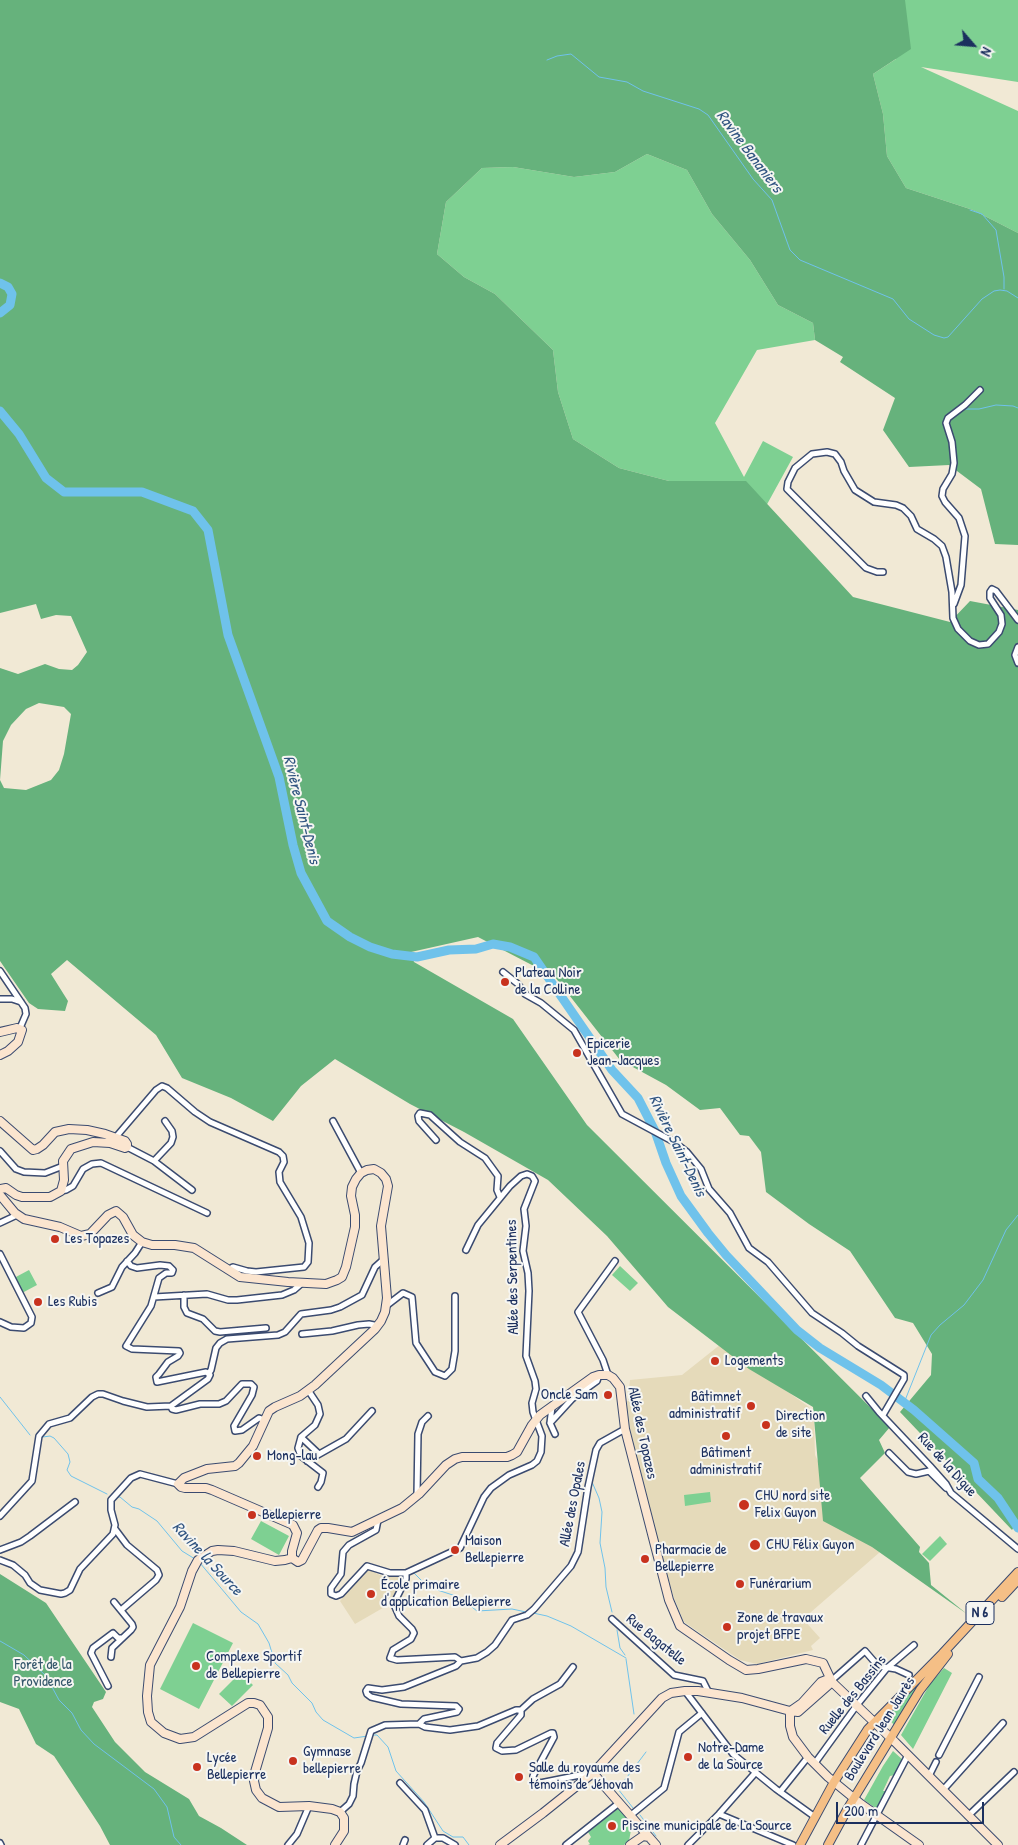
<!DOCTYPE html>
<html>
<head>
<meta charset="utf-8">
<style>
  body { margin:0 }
  #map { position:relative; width:1018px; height:1845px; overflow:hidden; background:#f1e9d5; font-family:"Patrick Hand",sans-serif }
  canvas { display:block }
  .north { position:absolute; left:948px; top:20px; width:50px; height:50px; -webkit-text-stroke:4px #f6f6f2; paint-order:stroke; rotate:117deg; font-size:14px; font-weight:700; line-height:20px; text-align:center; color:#1b2f5e }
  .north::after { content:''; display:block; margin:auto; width:18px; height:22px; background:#1b2f5e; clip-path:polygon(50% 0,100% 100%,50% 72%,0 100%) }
  .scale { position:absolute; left:836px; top:1802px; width:148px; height:22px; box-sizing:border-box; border:2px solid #1b2f5e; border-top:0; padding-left:6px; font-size:15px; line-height:18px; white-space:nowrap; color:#1b2f5e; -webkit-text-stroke:4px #f6f6f2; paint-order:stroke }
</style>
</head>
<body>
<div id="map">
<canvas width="1018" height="1845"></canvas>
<div class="north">N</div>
<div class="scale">200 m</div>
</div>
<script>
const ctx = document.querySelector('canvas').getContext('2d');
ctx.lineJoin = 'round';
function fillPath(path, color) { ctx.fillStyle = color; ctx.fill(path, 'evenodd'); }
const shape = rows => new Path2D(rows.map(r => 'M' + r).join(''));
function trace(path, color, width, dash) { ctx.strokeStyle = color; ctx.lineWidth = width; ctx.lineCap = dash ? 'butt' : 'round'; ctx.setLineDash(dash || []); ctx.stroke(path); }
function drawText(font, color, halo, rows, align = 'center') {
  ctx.font = font + ' "Patrick Hand",sans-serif'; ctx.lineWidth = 4; ctx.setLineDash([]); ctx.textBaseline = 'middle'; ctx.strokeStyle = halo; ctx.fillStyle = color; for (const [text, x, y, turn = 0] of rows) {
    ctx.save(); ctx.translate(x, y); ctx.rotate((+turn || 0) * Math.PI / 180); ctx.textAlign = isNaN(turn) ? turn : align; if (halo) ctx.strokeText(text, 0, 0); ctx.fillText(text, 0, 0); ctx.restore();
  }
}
const built = shape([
  [721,1344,809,1407,814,1417,815,1455,847,1519,880,1552,803,1619,820,1638,811,1646,813,1650,757,1664,740,1660,684,1622,674,1598,662,1558,628,1424,626,1402,630,1400,628,1400,630,1380,682,1375],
  [370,1570,382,1576,402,1577,403,1579,392,1601,388,1605,355,1624,340,1601,365,1572]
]);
const green = shape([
  [876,0,1018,0,1018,82,921,67,1018,111,1018,233,973,210,906,188,887,156,883,114,873,74,896,59],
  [647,154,687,170,712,214,750,260,778,305,813,323,815,340,757,350,715,423,744,477,763,441,793,457,765,508,742,481,669,481,619,468,573,439,558,392,553,350,495,294,464,277,437,254,446,202,482,168,513,167,574,177,615,172],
  [620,1266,638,1283,630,1291,612,1275],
  [29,1270,37,1285,22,1293,14,1278],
  [710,1492,711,1502,685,1506,684,1495],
  [261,1521,289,1536,279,1555,251,1539],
  [940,1536,947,1544,930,1561,922,1554],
  [193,1623,233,1643,199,1709,160,1689],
  [944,1668,952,1673,913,1749,901,1735,930,1684],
  [240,1673,253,1685,232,1706,219,1694],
  [919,1682,921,1684,895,1726,885,1715],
  [893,1751,903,1760,895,1775,890,1776,883,1791,887,1791,877,1809,864,1800,883,1766],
  [619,1808,628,1821,631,1830,629,1841,624,1845,588,1845,590,1844,588,1841,591,1837,588,1832]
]);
const forest = shape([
  [0,0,905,0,911,49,873,74,883,114,887,156,906,188,973,210,1018,233,1018,545,995,544,981,489,949,465,909,467,883,430,895,398,840,362,843,357,815,340,813,323,778,305,750,260,712,214,687,170,647,154,615,172,574,177,513,167,482,168,446,202,437,254,464,277,495,294,553,350,558,392,573,439,619,468,669,481,746,481,853,597,950,622,970,601,1018,610,1018,1520,1012,1530,900,1412,931,1375,932,1354,913,1323,895,1318,850,1251,809,1224,766,1192,761,1152,749,1136,740,1135,720,1108,700,1110,666,1085,620,1060,555,977,478,937,411,952,414,962,513,1019,587,1125,890,1427,879,1440,885,1453,860,1478,920,1547,919,1552,929,1563,931,1585,967,1614,872,1547,823,1521,813,1407,749,1369,668,1307,607,1236,548,1180,464,1132,410,1104,335,1059,301,1086,273,1121,231,1098,182,1078,156,1035,67,960,51,974,68,1001,65,1011,38,1009,29,1003,0,961,0,780,4,788,26,790,51,780,59,770,64,754,71,714,64,707,39,703,26,709,11,725,3,741,0,780,0,668,18,674,45,664,59,669,72,670,78,665,87,652,71,616,56,615,41,619,36,604,0,613],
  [0,1574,46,1603,106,1692,103,1699,94,1702,92,1707,115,1742,145,1772,189,1799,199,1816,221,1828,247,1845,110,1845,100,1826,54,1756,36,1744,19,1709,0,1702]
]);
const stream = shape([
  [547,60,557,56,571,54,599,77,627,82,643,91,699,109,708,115,753,179,772,200,790,250,800,260,893,299,909,319,934,335,944,338,948,337,982,299,994,291,1000,290,1007,291,1018,298],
  [970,210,982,214,996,230,1004,277,1004,289],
  [964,409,979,409,996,405,1013,406,1018,408],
  [0,1397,30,1435],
  [904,1403,931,1335,940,1325,964,1305,983,1280,1006,1230,1018,1215],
  [43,1437,50,1436,54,1438,68,1454,70,1462,67,1470,71,1476,107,1494],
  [592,1482,599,1498,602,1512,600,1543,605,1568,606,1587,612,1612],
  [117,1497,120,1497,132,1507,139,1509,157,1521,182,1551,195,1559],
  [200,1563,241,1612,258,1624,269,1643,275,1663,288,1675,292,1683,312,1703,316,1712,323,1720,354,1738,368,1736],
  [414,1573,428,1587,459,1597,477,1611,512,1609,526,1612],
  [533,1613,547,1616,571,1626,626,1658],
  [617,1630,620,1648,625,1655],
  [0,1641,24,1655,46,1676,59,1700,72,1713,81,1730,94,1744,154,1789,167,1807,174,1837,181,1845],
  [626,1659,634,1714],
  [371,1735,377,1735,388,1747,396,1771,424,1802,443,1831,453,1837,463,1837,469,1845],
  [633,1808,618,1789,646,1752],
  [640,1815,656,1836]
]);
const river = shape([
  [0,283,8,287,12,294,10,305,0,313],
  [0,411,19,434,46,478,64,492,142,492,193,511,208,530,228,635,279,777,293,845,301,873,327,921,350,937,370,947,392,954,417,957,449,950,476,949,493,944,510,947,534,957,612,1070,638,1098,655,1131,666,1163,681,1196,708,1233,726,1255,797,1330,820,1348,881,1385,914,1410,974,1463,978,1479,998,1498,1018,1528]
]);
const street = shape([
  [883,572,877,572,866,568,787,489,788,482,795,468,812,454,827,452,835,454,841,462,844,471,855,490,874,502,896,505,903,508,911,516,917,529,934,539,942,546,946,557,952,592,953,618,958,629,970,641,979,645,988,644,999,632,1002,624,1001,615,990,598,990,592,992,589,996,591,1018,620],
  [954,604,961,585,965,536,959,518,945,502,942,496,943,489,952,474,954,463,952,442,946,423,948,418,965,405,980,390],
  [1018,647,1015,655,1018,663],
  [0,971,25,1008,26,1014,20,1028],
  [503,972,518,984,525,994,541,1003,574,1030,622,1114,674,1142,687,1152,701,1169,709,1189,730,1213,749,1248,768,1262,812,1313,842,1333,858,1346,904,1375,904,1379,883,1415],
  [0,999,12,999,21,1002],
  [333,1121,361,1173],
  [115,1138,156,1090,162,1086,167,1088,195,1112,210,1122,279,1152,283,1156,284,1162,279,1172,280,1182,301,1217,309,1243,308,1262,304,1267,256,1272,247,1271,233,1267,228,1270],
  [436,1140,419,1121,418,1116,420,1113,430,1115,460,1142,485,1158,498,1176,497,1190,500,1197],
  [127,1147,154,1161,192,1190],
  [0,1151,16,1169,24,1172,45,1173,63,1166],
  [154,1161,171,1143,173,1137,172,1131,165,1121],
  [61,1191,66,1190,73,1186,83,1169,92,1164,101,1163,207,1213],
  [0,1223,17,1215],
  [0,1254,32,1317,31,1323,24,1328,11,1327,0,1322],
  [98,1293,112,1287,122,1267,135,1253,142,1242],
  [184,1295,184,1307,187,1313,203,1319,215,1331,220,1332,266,1328],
  [154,1297,207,1294,228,1300,237,1300,282,1295,294,1290,302,1283],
  [386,1306,403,1293,412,1297,416,1343,435,1372,445,1376,452,1369,455,1351,455,1296],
  [302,1334,332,1331,358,1325,369,1324,374,1325,375,1329],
  [209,1373,211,1370,216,1348,220,1343,227,1339,278,1335,285,1332,301,1314,331,1310,340,1307,362,1295,375,1267,384,1259],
  [608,1375,603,1360,578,1312,615,1261],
  [308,1390,318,1405,320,1414,315,1425,301,1437,298,1448,301,1456,323,1473,321,1482,318,1487],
  [866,1396,879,1412,930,1466,946,1484,951,1493,1018,1549],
  [171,1406,172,1409,176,1410,200,1404,219,1404,226,1401,242,1384,251,1384,254,1387,252,1395,234,1426,235,1431,242,1430,259,1418,265,1420],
  [552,1407,550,1423,555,1434],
  [550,1423,572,1399,597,1381,599,1375],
  [301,1437,319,1454],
  [889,1453,908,1472,916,1474,929,1471,946,1488],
  [307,1461,346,1439,372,1411],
  [417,1495,418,1434,422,1422,428,1416],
  [0,1516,32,1481,39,1436,49,1424,70,1418,92,1397,98,1394,103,1394,123,1401,147,1407,171,1406,208,1379,210,1375,206,1372,157,1382,156,1377,159,1374,168,1362,178,1356,180,1353,179,1351,132,1349,126,1346,151,1306,159,1278,166,1273,172,1273,173,1270,169,1266,160,1265,137,1268,131,1266,127,1261],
  [378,1520,376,1530,349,1545,343,1552,341,1574,331,1588,331,1594,336,1596,341,1594,367,1566,390,1573,406,1573,406,1579,396,1599,395,1607,399,1616,412,1629,414,1633,411,1639,393,1650,390,1658,397,1660,455,1657,461,1661],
  [115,1529,127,1545,157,1570,159,1575,156,1580,121,1610],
  [0,1550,21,1542,30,1536,75,1502],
  [0,1560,13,1565,25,1575,30,1583,40,1590,61,1594,65,1593,70,1590,80,1569,113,1534,115,1525,111,1510,111,1500,131,1478,140,1474,178,1484],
  [406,1573,460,1548,484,1497,491,1488,509,1475,532,1465,537,1461,541,1452,542,1436,533,1412,532,1403,536,1389,535,1381,526,1356,529,1291,528,1273,523,1251,526,1226,524,1209,535,1181,532,1176,527,1174,521,1176,510,1186,478,1225,466,1250],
  [612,1619,674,1675,703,1681,709,1693],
  [111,1657,112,1648,131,1630,133,1627,132,1624,114,1602],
  [461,1661,456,1666,404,1687,382,1690,368,1688,366,1691,367,1694,371,1697,401,1704,456,1706,459,1709,457,1712,424,1719,419,1724,425,1727,450,1730,478,1726,516,1710,521,1710,521,1715,497,1743,496,1748,502,1751,516,1750,551,1733,553,1733,554,1737,533,1776,534,1780,540,1783,590,1773],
  [461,1661,477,1658,487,1652,495,1645,512,1620,527,1615,534,1609,571,1566,578,1552,588,1487,596,1450,600,1443,625,1429],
  [831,1681,865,1651,878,1666,896,1669,909,1675],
  [108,1686,91,1653,93,1648,113,1633,118,1638,122,1638],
  [685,1691,733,1754,776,1789,815,1817],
  [521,1710,533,1699,560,1684,573,1667],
  [939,1755,979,1677],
  [815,1763,857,1705,887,1668,914,1645],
  [929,1776,936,1762],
  [400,1783,425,1810,435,1838],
  [943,1790,1003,1723],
  [780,1792,808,1757],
  [340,1812,349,1804,353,1796,354,1784,357,1771,361,1763,371,1731,385,1725,419,1724],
  [719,1814,793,1845],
  [631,1815,664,1788,679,1732,702,1713],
  [968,1816,1014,1772],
  [435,1838,443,1838,455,1845],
  [0,1843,1,1845],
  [288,1845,297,1834,309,1806],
  [403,1845,405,1840],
  [427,1845,435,1838],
  [566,1845,619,1803],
  [688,1845,719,1814,756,1772],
  [861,1845,908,1755]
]);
const secondary = shape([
  [0,1032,17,1028,22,1030,18,1042,8,1051,0,1055],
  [0,1121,33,1150,37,1149,43,1145,55,1132,69,1129,87,1130,105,1134,125,1141,127,1144,127,1147,125,1148,110,1143,93,1142,71,1149,63,1161,64,1180,61,1191,50,1197,22,1197,16,1195,6,1188,0,1189],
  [0,1195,15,1213,24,1219,60,1227,81,1236,90,1234,108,1215,116,1211,123,1217,133,1235,142,1242,152,1245,175,1245,194,1248,240,1277,288,1282,326,1284,337,1280,342,1277,346,1267,355,1227,355,1215,351,1196,352,1187,356,1179,361,1173,367,1170,374,1169,381,1173,386,1179,388,1186,381,1226,387,1298,385,1312,381,1321,375,1329,315,1385,300,1396,275,1407,269,1411,253,1446,239,1463,235,1466,207,1469,184,1478,178,1484,181,1487,185,1488,206,1488,212,1490,293,1525,297,1533,292,1551,292,1558],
  [292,1558,298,1562,302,1560,318,1530,321,1528,328,1528,352,1532,402,1508,419,1494,446,1465,455,1459,462,1457,507,1457,512,1455,517,1452,532,1425,540,1415,593,1377,599,1375,608,1375,613,1378,620,1387,625,1429,669,1600,680,1626,729,1660,746,1670,758,1669,806,1659,823,1663,832,1682,895,1742,998,1845],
  [292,1558,285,1560,275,1561,234,1551,218,1550,212,1551,198,1560,192,1571,180,1607,150,1665,147,1696,148,1712,151,1722,164,1733,180,1739,194,1737,248,1703,254,1703,260,1705,268,1717,268,1728,255,1772,254,1781,256,1790,262,1798,279,1807,309,1806,332,1809,340,1812,344,1818,344,1831,335,1845],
  [792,1710,802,1703,821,1682,826,1680,831,1680],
  [790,1711,790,1726,793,1737,808,1757,828,1777,861,1804,919,1845],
  [593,1773,656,1845],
  [500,1845,543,1813,593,1773,662,1698,671,1693,685,1691,698,1691,742,1698,790,1711,798,1712,832,1682],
  [630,1845,643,1836,649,1837]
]);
const primary = shape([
  [1002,1597,1018,1580],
  [800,1845,834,1782,868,1729,942,1654,1018,1572],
  [828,1845,848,1808,920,1690,948,1654]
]);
const markers = [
  [505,982,5,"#c8321e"],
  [577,1053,5,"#c8321e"],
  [55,1239,5,"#c8321e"],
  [38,1302,5,"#c8321e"],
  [715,1361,5,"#c8321e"],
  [608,1395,5,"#c8321e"],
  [751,1406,5,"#c8321e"],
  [766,1425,5,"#c8321e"],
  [726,1436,5,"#c8321e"],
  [257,1456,5,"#c8321e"],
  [744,1505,6,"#c8321e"],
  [252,1515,5,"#c8321e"],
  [755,1545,6,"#c8321e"],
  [455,1550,5,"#c8321e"],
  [645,1559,5,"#c8321e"],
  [740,1584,5,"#c8321e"],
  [371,1594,5,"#c8321e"],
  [727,1627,5,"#c8321e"],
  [196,1666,5,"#c8321e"],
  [688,1757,5,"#c8321e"],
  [293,1761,5,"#c8321e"],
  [197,1767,5,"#c8321e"],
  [519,1777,5,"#c8321e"],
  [612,1826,5,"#c8321e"]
];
const shields = [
  [980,1613,28]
];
const shieldNames = [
  ["N 6",980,1613]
];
const poiNames = [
  ["Plateau Noir",515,973],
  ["de la Colline",515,990],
  ["Epicerie",587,1044],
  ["Jean-Jacques",587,1061],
  ["Les Topazes",65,1239],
  ["Les Rubis",48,1302],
  ["Logements",725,1361],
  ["Oncle Sam",598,1395,"right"],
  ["Bâtimnet",741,1397,"right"],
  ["administratif",741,1414,"right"],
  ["Direction",776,1416],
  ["de site",776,1433],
  ["Bâtiment",726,1453,"center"],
  ["administratif",726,1470,"center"],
  ["Mong-lau",267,1456],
  ["CHU nord site",755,1496],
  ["Felix Guyon",755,1513],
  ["Bellepierre",262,1515],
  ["Maison",465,1541],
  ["Bellepierre",465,1558],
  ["CHU Félix Guyon",766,1545],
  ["Pharmacie de",655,1550],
  ["Bellepierre",655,1567],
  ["Funérarium",750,1584],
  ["École primaire",381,1585],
  ["d'application Bellepierre",381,1602],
  ["Zone de travaux",737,1618],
  ["projet BFPE",737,1635],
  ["Complexe Sportif",206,1657],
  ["de Bellepierre",206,1674],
  ["Notre-Dame",698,1748],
  ["de la Source",698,1765],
  ["Gymnase",303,1752],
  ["bellepierre",303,1769],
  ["Lycée",207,1758],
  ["Bellepierre",207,1775],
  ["Salle du royaume des",529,1768],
  ["témoins de Jéhovah",529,1785],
  ["Piscine municipale de La Source",622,1826]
];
const streetNames = [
  ["Allée des Serpentines",513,1277,-91],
  ["Allée des Topazes",642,1433,78],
  ["Rue de la Digue",947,1465,48],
  ["Allée des Opales",573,1504,-79],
  ["Rue Bagatelle",656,1640,39],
  ["Ruelle des Bassins",853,1695,-51],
  ["Boulevard Jean Jaurès",880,1729,-58]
];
const parkNames = [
  ["Forêt de la",43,1665],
  ["Providence",43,1682]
];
const waterNames = [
  ["Ravine Bananiers",749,152,53],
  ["Rivière Saint-Denis",301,810,76],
  ["Rivière Saint-Denis",677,1146,64],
  ["Ravine la Source",207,1559,47]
];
fillPath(built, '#e5daba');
fillPath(green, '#7ed092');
fillPath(forest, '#66b27c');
trace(stream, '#6fc2eb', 1);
trace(river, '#6fc2eb', 9);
trace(street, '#3b4b70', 8);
trace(secondary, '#3b4b70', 10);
trace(primary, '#3b4b70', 10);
trace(street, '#fff', 5);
trace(secondary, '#fbe5cf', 8);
trace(primary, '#f5bf86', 8);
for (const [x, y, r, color] of markers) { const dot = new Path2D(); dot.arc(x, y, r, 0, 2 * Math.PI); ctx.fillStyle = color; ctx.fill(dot); trace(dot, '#f6f6f2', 2); }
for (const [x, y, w] of shields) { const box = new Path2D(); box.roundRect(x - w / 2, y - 11.5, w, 23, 4); ctx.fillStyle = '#f6f6f2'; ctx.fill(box); trace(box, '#1b2f5e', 1); }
drawText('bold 14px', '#1b2f5e', null, shieldNames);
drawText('15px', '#1b2f5e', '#f6f6f2', poiNames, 'left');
drawText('15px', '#1b2f5e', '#f6f6f2', streetNames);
drawText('15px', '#34576b', '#f6f6f2', parkNames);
drawText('italic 16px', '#305481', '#f6f6f2', waterNames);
</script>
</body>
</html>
